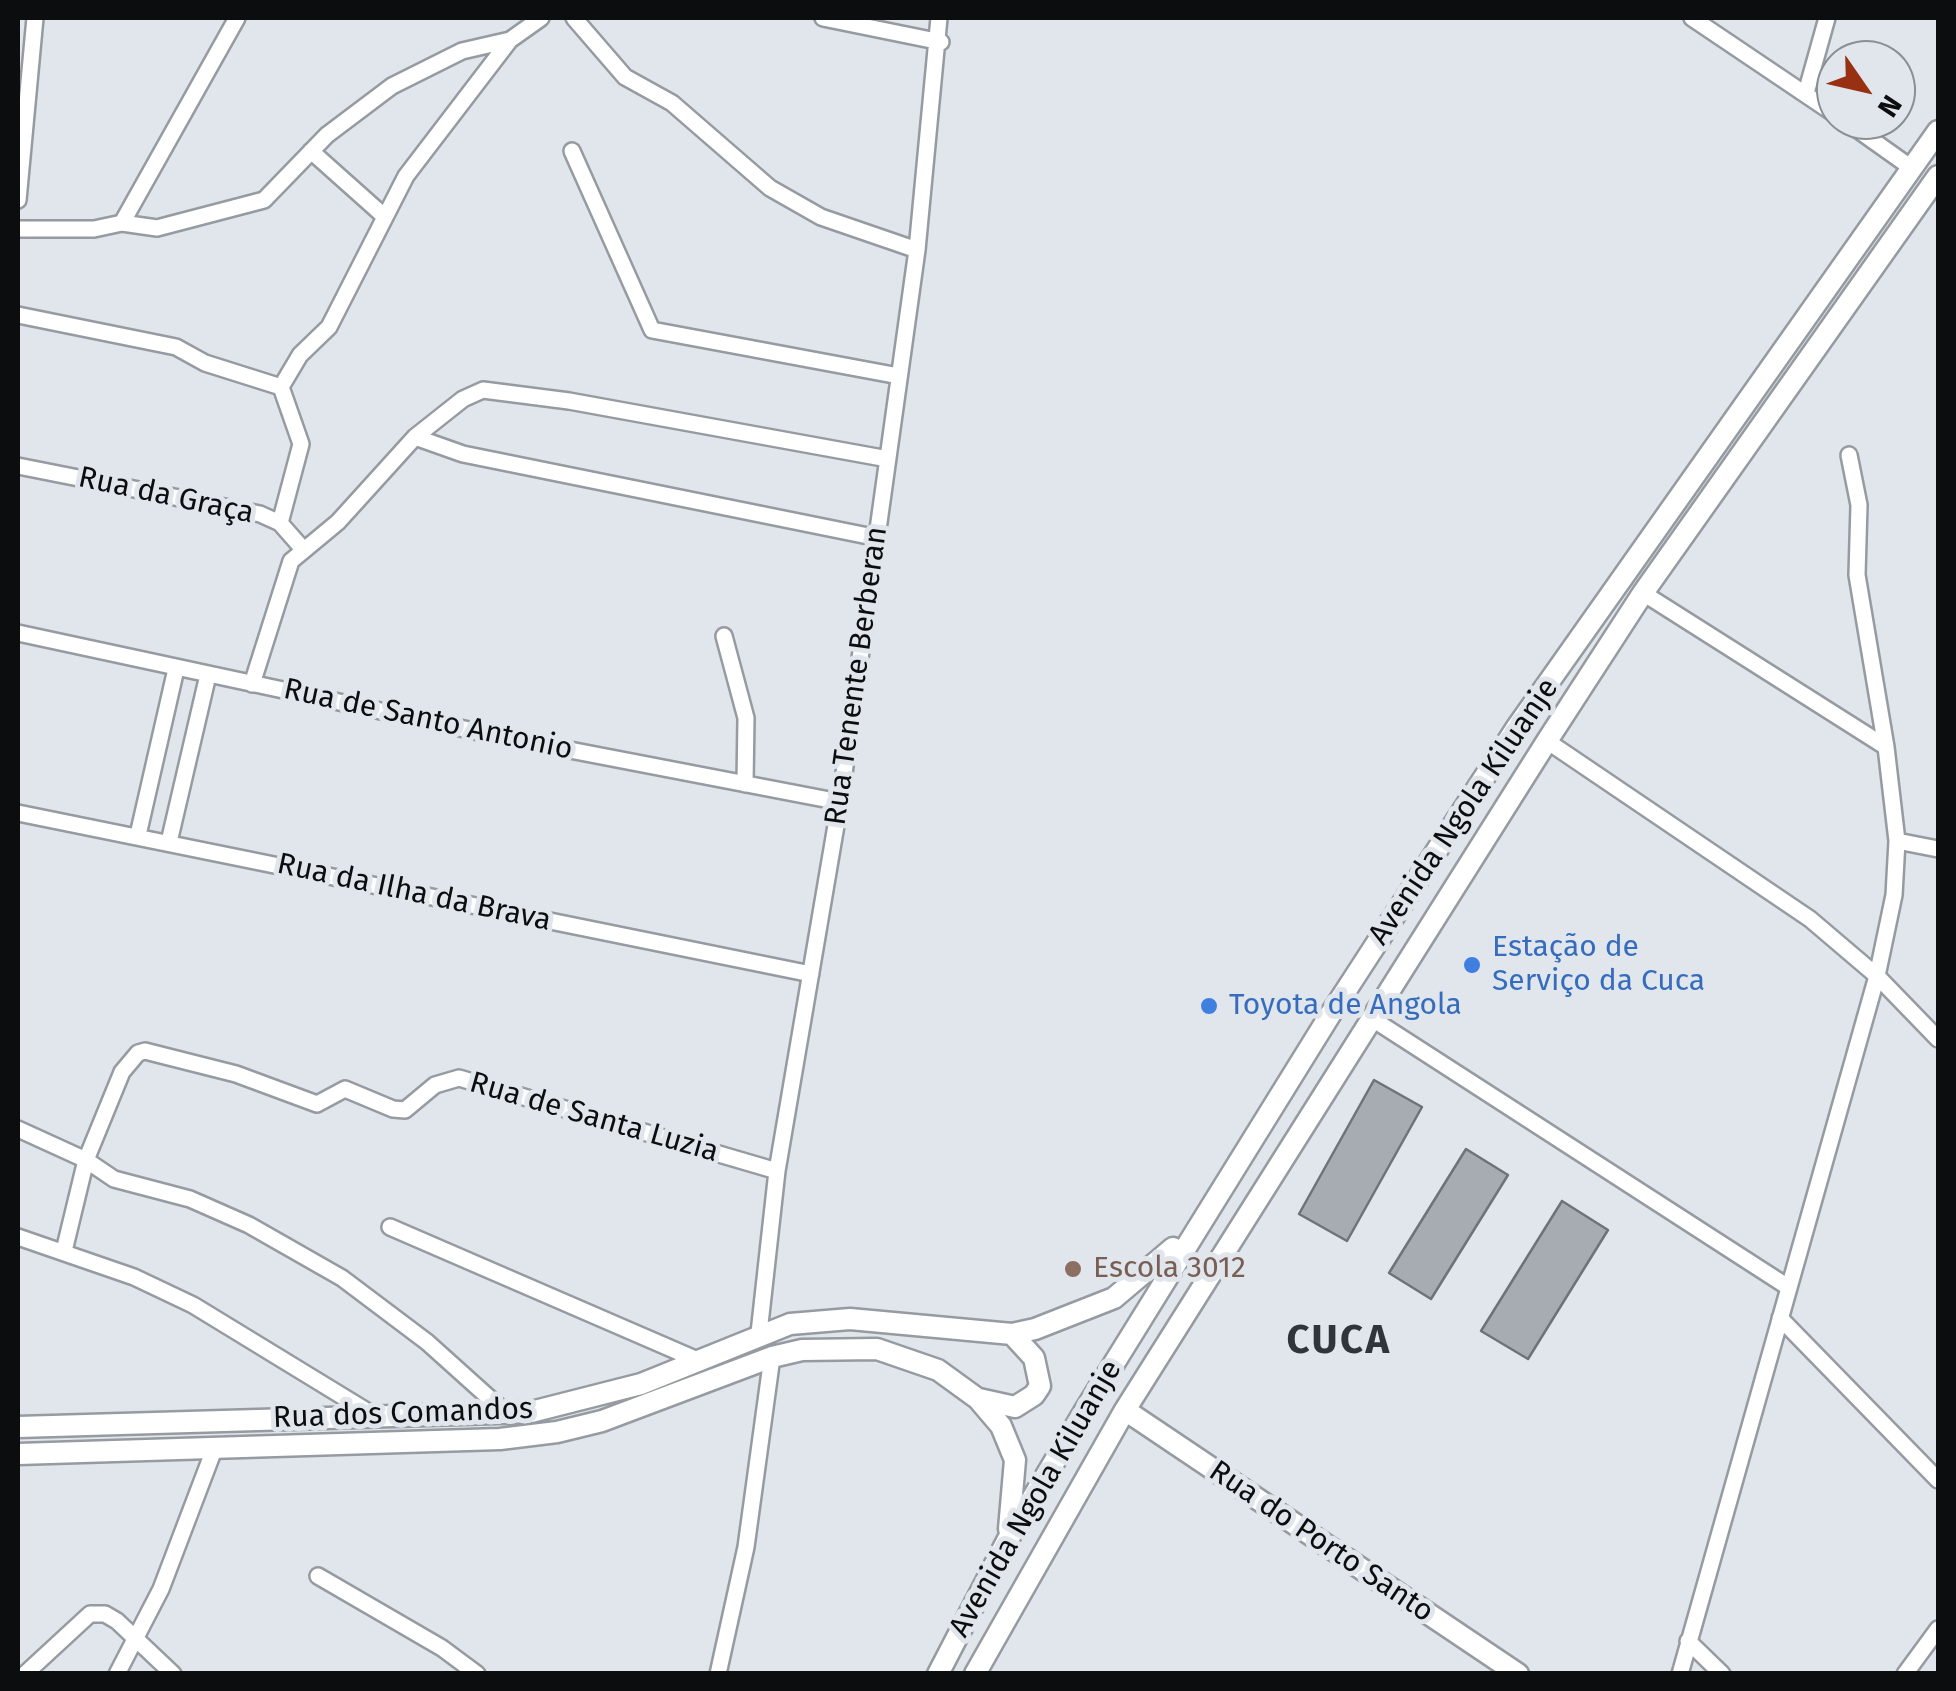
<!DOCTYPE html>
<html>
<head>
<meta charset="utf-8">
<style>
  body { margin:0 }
  #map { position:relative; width:1956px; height:1691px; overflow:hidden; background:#e0e6ec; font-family:"Fira Sans",sans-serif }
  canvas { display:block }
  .frame { position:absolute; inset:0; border:20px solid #0b0d0f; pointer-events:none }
  .north { position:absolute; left:1816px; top:40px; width:100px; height:100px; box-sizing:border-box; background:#e0e6ec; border:2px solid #8b8f94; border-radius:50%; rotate:124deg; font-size:28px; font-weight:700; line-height:40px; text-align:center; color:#0b0d0f }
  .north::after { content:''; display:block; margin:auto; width:35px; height:45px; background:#983112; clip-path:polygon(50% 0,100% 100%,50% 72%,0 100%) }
</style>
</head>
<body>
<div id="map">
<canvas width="1956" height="1691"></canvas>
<div class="frame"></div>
<div class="north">N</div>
</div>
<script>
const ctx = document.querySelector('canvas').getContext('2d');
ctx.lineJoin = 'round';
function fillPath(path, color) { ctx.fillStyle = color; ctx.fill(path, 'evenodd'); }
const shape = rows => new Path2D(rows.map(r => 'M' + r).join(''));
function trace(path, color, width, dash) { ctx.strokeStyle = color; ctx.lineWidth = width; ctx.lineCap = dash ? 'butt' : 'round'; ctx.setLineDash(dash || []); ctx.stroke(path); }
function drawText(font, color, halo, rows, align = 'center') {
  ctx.font = font + ' "Fira Sans",sans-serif'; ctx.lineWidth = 10; ctx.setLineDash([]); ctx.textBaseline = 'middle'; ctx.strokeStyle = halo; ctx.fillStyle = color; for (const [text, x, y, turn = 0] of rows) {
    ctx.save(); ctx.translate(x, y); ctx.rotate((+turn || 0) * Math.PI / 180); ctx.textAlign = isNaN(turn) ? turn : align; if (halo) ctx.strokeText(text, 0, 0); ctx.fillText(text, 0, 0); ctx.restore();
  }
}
const building = shape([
  [1374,1080,1422,1107,1347,1241,1299,1214,1374,1080],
  [1466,1149,1508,1175,1431,1299,1389,1273,1466,1149],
  [1562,1201,1608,1230,1528,1359,1481,1331,1562,1201]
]);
const street = shape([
  [574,18,625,77,672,103,770,188,821,217,917,250],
  [823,18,941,42],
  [1692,18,1836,115],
  [1806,93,1827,18],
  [1844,120,1913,169],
  [311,151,385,217],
  [572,151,652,330,899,376],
  [18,200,35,18],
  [122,223,237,18],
  [18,229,94,229,122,223,157,228,264,200,327,135,392,86,462,51,510,40,541,18],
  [18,315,176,347,205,363,281,387,301,444,280,523],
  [281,387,300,355,329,327,406,176,510,40],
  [415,437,463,454,878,538],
  [1849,455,1859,505,1857,575,1886,747],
  [18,466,260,514,280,523,302,548],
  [1643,593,1886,747,1897,841,1894,895,1877,976,1680,1674],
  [18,633,497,736,840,802],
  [724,636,746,718,745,784],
  [252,684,291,561,338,522,415,437,463,399,483,390,569,401,888,459],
  [1547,741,1810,919,1877,976,1938,1039],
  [18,813,811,974],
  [138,835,176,669],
  [1897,841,1938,849],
  [169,842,208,675],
  [1371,1018,1788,1287],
  [18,1129,86,1160,114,1179,190,1199,249,1225,342,1278,427,1342,506,1413],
  [390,1227,695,1359],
  [18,1237,134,1277,193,1305,378,1418],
  [64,1251,86,1160,122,1072,138,1053,145,1051,236,1074,317,1104,345,1089,393,1109,405,1110,435,1085,459,1078,777,1171],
  [1780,1318,1938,1480],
  [759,1333,777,1171,840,802,917,250,939,18],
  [318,1576,442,1648,477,1674],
  [1688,1641,1722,1674],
  [25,1674,90,1614,105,1614,117,1621,173,1674],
  [117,1674,161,1589,215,1447],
  [718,1674,746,1547,772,1357],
  [1905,1674,1938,1629]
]);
const secondary = shape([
  [979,1399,1015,1407,1034,1395,1040,1386,1034,1358,1012,1334],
  [1125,1410,1518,1674],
  [18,1427,531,1412,641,1384,790,1324,850,1319,1012,1334,1035,1329,1114,1298,1173,1248],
  [18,1454,500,1439,557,1432,602,1421,772,1357,802,1350,877,1349,938,1370,978,1399,1001,1426,1015,1460,1009,1529],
  [938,1674,1007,1541,1087,1407,1330,1015,1517,727,1938,131],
  [975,1674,1125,1410,1547,741,1643,593,1938,176]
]);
const markers = [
  [1472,965,10,"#3f7fe0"],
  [1209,1006,10,"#3f7fe0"],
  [1073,1269,10,"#8d6e63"]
];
const streetNames = [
  ["Rua da Graça",166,496,12],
  ["Rua Tenente Berberan",857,676,-82],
  ["Rua de Santo Antonio",428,720,12],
  ["Avenida Ngola Kiluanje",1464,812,-56],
  ["Rua da Ilha da Brava",414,893,12],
  ["Rua de Santa Luzia",594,1118,16],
  ["Rua dos Comandos",403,1414,-2],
  ["Avenida Ngola Kiluanje",1036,1499,-60],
  ["Rua do Porto Santo",1321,1542,34]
];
const shopNames = [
  ["Estação de",1492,948],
  ["Serviço da Cuca",1492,982],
  ["Toyota de Angola",1229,1006]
];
const educationNames = [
  ["Escola 3012",1093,1269]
];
const districtNames = [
  ["CUCA",1339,1342]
];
fillPath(building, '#a6acb1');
trace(building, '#6d7378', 2.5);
trace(street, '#959ba0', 20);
trace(secondary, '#959ba0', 25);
trace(street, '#fff', 15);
trace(secondary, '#fff', 20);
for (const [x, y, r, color] of markers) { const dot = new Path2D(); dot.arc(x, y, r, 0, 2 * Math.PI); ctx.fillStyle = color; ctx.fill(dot); trace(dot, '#e0e6ec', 4); }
drawText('30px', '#0b0d0f', '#e0e6ec', streetNames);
drawText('30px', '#366cbe', '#e0e6ec', shopNames, 'left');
drawText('30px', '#785e54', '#e0e6ec', educationNames, 'left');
ctx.letterSpacing = '2.5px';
drawText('bold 40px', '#30353a', '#e0e6ec', districtNames);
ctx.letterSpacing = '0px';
</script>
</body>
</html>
